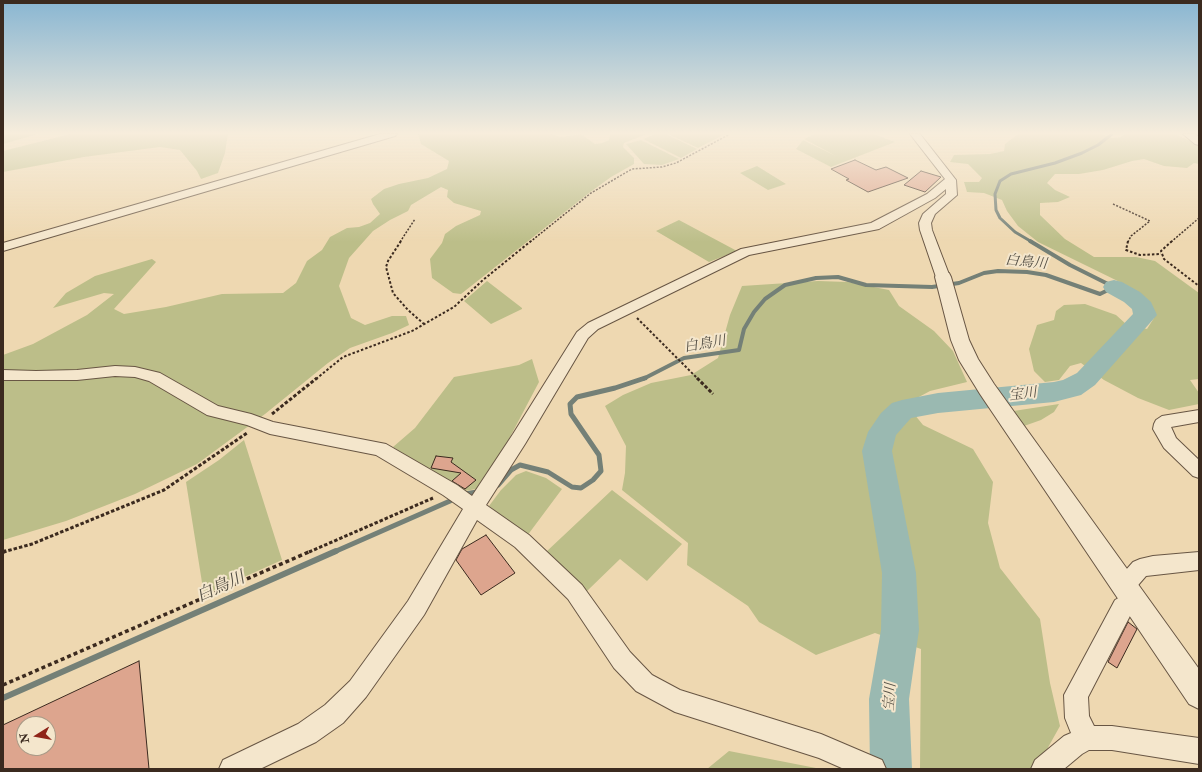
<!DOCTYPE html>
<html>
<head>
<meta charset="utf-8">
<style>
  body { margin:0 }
  #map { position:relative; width:1202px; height:772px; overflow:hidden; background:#eed8b1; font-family:"IM FELL Double Pica",serif }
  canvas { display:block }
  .frame { position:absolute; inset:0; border:4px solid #3b2a1f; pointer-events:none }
  .north { position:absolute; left:16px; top:716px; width:40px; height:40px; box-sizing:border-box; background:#f4e6cc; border:1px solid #aa9b87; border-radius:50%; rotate:259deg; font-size:11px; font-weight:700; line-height:16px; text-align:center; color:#3b2a1f }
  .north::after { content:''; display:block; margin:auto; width:14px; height:18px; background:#8f2418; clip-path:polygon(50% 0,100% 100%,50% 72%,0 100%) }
</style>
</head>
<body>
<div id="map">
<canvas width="1202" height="772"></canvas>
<div class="frame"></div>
<div class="north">N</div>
</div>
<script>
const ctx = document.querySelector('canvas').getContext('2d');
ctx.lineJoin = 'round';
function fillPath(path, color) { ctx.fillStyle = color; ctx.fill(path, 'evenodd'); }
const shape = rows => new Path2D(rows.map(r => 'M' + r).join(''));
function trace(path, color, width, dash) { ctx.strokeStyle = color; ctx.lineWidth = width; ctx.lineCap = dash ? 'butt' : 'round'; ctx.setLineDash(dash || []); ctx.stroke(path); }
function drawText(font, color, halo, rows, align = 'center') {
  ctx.font = font + ' "IM FELL Double Pica","Noto Serif JP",serif'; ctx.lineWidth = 4; ctx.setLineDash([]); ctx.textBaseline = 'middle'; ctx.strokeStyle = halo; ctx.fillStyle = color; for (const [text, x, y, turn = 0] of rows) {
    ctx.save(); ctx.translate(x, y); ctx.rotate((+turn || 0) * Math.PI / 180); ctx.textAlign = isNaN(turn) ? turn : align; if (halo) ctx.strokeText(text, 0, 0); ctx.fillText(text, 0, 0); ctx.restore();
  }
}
const green = shape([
  [3,134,38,134,3,144],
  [70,134,228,134,225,153,218,173,201,179,197,171,180,150,160,147,84,157,3,172,3,151],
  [418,134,551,134,561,137,581,134,595,144,602,143,609,140,610,134,647,134,624,143,623,147,634,158,634,164,611,177,589,193,461,294,453,293,432,278,430,259,442,243,445,234,456,226,480,215,481,211,454,203,447,197,448,190,441,187,411,205,408,211,390,220,373,231,349,258,339,286,351,318,365,325,392,316,406,316,409,325,392,333,350,348,328,363,265,414,197,464,135,494,66,521,3,540,3,355,33,344,87,315,114,294,104,293,53,308,66,293,95,276,152,259,156,262,114,309,124,314,166,307,222,294,283,293,296,283,307,261,322,250,330,237,347,228,359,227,370,223,380,214,373,204,371,199,384,189,399,184,428,178,447,169,449,161,421,144],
  [655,134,666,134,697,149,681,158,643,139],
  [668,134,725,134,698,148],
  [815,134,874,134,895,142,831,167,796,149,803,140,836,156,804,139],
  [1018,134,1102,134,1113,138,1121,137,1124,134,1175,134,1199,145,1199,164,1194,163,1187,168,1164,166,1144,159,1132,161,1103,170,1079,174,1055,174,1047,183,1055,190,1070,197,1058,202,1040,203,1040,215,1065,239,1094,257,1136,257,1155,261,1199,293,1199,379,1190,380,1199,393,1199,404,1169,410,1138,398,1104,380,1081,363,1070,366,1059,380,1045,382,1034,371,1029,349,1037,325,1054,320,1056,311,1064,305,1085,304,1116,315,1126,324,1147,329,1154,318,1148,300,1130,287,1038,242,1018,226,1007,211,1002,200,984,193,967,192,964,182,979,182,982,178,968,164,950,162,954,155,990,154,1004,151,1005,144],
  [641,140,679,159,662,165,644,164,626,144],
  [757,166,786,184,768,190,740,173],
  [679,220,737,251,709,262,656,231],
  [487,281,522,308,522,309,491,324,464,301],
  [818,281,848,282,889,290,899,306,934,331,953,351,967,382,930,391,906,404,923,425,973,449,993,482,988,523,1000,568,1040,619,1050,683,1060,726,1036,769,920,769,921,649,875,633,816,655,759,622,748,606,687,565,688,543,622,490,625,473,626,446,605,406,623,395,651,383,691,375,718,358,730,315,742,286],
  [532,359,539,382,490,475,476,489,459,492,393,447,415,428,454,377,519,365],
  [1059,404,1054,412,1041,420,1024,426,1007,412],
  [244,440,282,560,204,595,186,482,219,460],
  [526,471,546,478,562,489,527,536,489,506,501,490,516,475],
  [612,490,682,544,647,581,620,559,586,592,546,552],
  [729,751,821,769,707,769]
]);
const streamFar3 = shape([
  [1032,242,1015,232,1000,218,996,210,995,194,1000,181,1011,174,1055,163,1082,153,1098,145,1112,134]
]);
const streamFar2 = shape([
  [1030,241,1070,265,1114,287],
  [643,379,684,358,739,350,744,329,754,312,765,299,785,285,816,278,838,277,866,285,932,287,959,283,984,273,998,271,1027,272,1046,275,1100,294,1114,287]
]);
const streamFar1 = shape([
  [498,485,511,470,520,465,548,472,572,487,581,488,593,480,601,471,599,455,571,414,570,404,577,397,615,388,645,378],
  [465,494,477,492],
  [334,552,450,501]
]);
const stream = shape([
  [3,698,336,551]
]);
const river = shape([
  [1114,280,1122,282,1140,292,1151,302,1157,315,1095,385,1081,395,1054,402,938,413,911,418,896,435,892,451,916,573,919,630,909,699,912,769,870,769,869,699,881,630,882,573,862,451,868,432,881,413,892,403,902,400,938,393,1054,382,1063,380,1077,373,1133,314,1132,309,1124,302,1106,292,1103,287,1106,282,1114,280]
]);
const building = shape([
  [855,160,876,170,886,167,908,178,868,192,846,180,849,179,831,169,855,160],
  [921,171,941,177,925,192,904,185,921,171],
  [436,456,453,458,451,462,476,480,465,489,452,481,461,473,431,468,436,456],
  [486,535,515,573,481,595,456,560,462,549,486,535],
  [1128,622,1137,629,1117,668,1108,662,1128,622],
  [139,661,149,769,3,769,3,725,139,661],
  [24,724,48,724,48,748,24,748,24,724]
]);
const pathFar3 = shape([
  [1113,204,1150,221,1131,236,1128,242],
  [400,242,415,219],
  [530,242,591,193,632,169,662,167,676,163,730,134],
  [1171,242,1199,218]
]);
const pathFar2 = shape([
  [401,241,388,261,386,267,393,293,408,310,424,324],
  [1128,241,1126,250,1140,255,1161,254],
  [1172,241,1161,251,1164,259,1199,286],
  [637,318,698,379],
  [316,379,343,357,412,331,454,307,483,280,531,241]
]);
const pathFar1 = shape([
  [697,378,713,394],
  [272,414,317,378],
  [3,552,32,544,164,490,247,433],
  [309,552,433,498]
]);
const path = shape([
  [3,552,6,551],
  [3,685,311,551]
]);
const minor = shape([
  [380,134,397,134,395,136,3,251,3,243,380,134],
  [910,134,920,134,956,180,957,195,935,214,931,223,932,230,950,277,948,280,943,281,938,280,936,277,920,230,919,223,923,214,946,194,946,189,935,198,879,229,749,255,598,329,588,338,525,444,486,505,529,535,582,585,630,652,652,675,680,690,821,734,882,760,886,769,844,769,819,758,675,712,636,691,614,668,568,599,515,547,477,520,424,615,366,697,343,723,316,742,260,769,219,769,223,760,298,724,325,705,350,681,408,601,463,509,443,495,376,455,270,434,247,425,207,415,149,381,135,377,115,376,77,380,3,380,3,370,36,371,77,370,115,366,135,367,160,373,218,406,251,414,273,422,386,444,457,485,472,496,513,434,577,332,588,323,741,249,871,223,927,194,945,179,910,134],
  [1183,134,1195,134,1199,137,1199,145,1195,144,1183,134],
  [1199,410,1199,422,1171,427,1176,438,1199,460,1199,478,1193,476,1164,448,1153,429,1154,424,1156,420,1162,416,1199,410],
  [1199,552,1199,570,1146,576,1133,591,1141,594,1144,601,1141,608,1131,614,1088,697,1089,716,1094,726,1112,726,1199,738,1199,764,1112,750,1089,750,1082,754,1064,769,1031,769,1035,760,1064,736,1071,733,1065,718,1064,695,1115,600,1122,596,1117,594,1114,587,1117,580,1133,562,1140,559,1153,556,1199,552]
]);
const tertiary = shape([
  [943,272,949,273,951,277,969,340,978,359,994,384,1199,669,1199,709,1189,704,980,394,959,360,951,340,935,277,937,273,943,272]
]);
const waterNames = [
  ["白鳥川",1026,263,6],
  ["白鳥川",705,345,-10],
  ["宝川",1023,395,-7],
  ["宝川",891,697,-86]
];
const nearWaternames = [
  ["白鳥川",221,588,-24]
];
fillPath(green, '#bcbe89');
trace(streamFar3, '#748077', 3);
trace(streamFar2, '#748077', 4);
trace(streamFar1, '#748077', 5);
trace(stream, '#748077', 6);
fillPath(river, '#9ab9b1');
fillPath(building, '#dda58e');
trace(building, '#3b2a1f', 1);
trace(minor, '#685644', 2);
trace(tertiary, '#685644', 2);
trace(pathFar3, '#3b2a1f', 1.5, [2, 1.5]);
trace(pathFar2, '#3b2a1f', 2, [2.5, 2]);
trace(pathFar1, '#3b2a1f', 3, [3.5, 2]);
trace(path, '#3b2a1f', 3.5, [4, 3]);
fillPath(minor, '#f4e6cc');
fillPath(tertiary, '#f4e6cc');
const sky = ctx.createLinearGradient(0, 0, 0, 242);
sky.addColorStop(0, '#89b6d2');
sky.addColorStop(0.55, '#f7eddc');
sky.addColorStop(1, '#f7eddc00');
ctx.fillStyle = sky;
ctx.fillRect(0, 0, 1202, 242);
drawText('italic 14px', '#534e44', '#f4e6cc', waterNames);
drawText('italic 17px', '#534e44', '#f4e6cc', nearWaternames);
</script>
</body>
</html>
